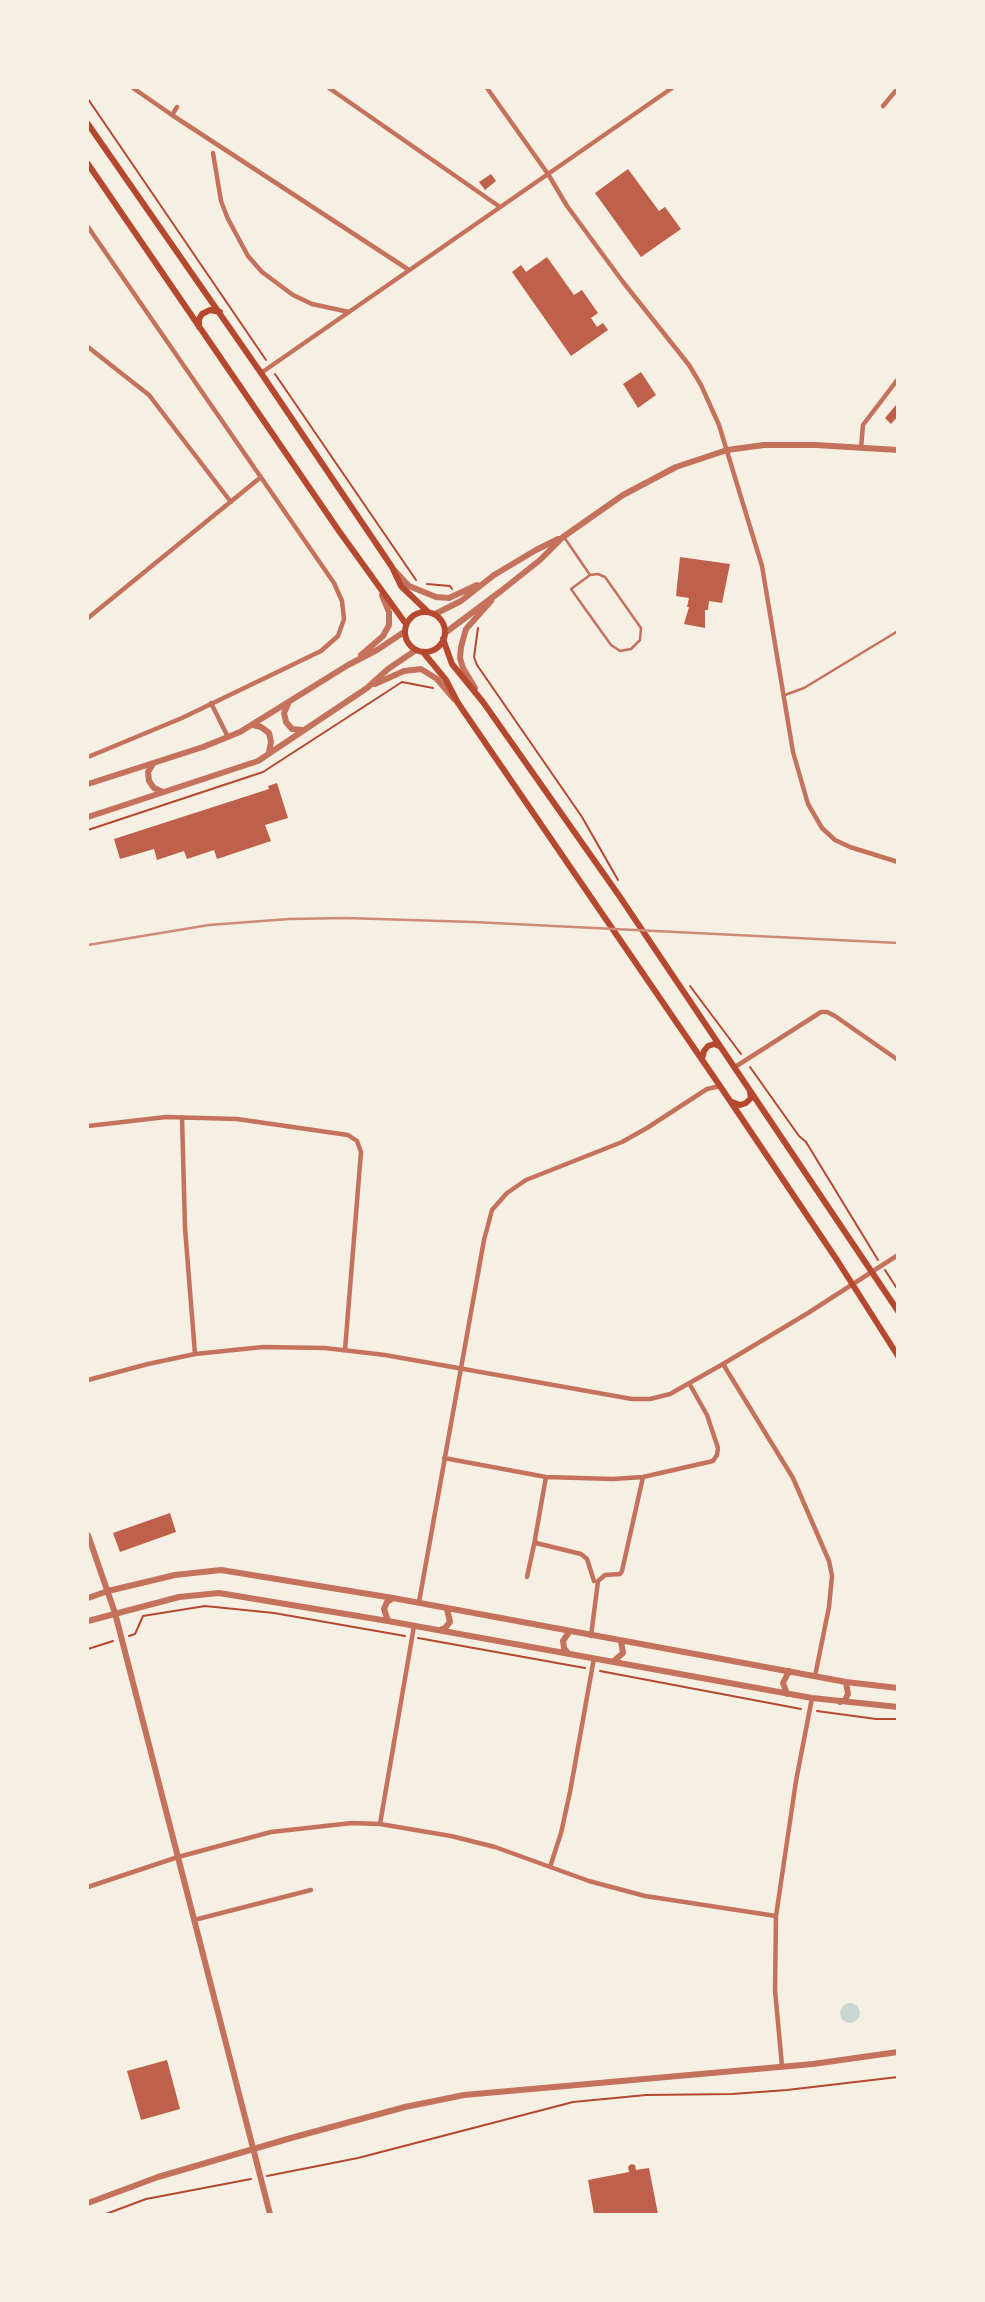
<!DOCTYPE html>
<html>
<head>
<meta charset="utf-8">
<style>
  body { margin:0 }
  #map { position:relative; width:985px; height:2302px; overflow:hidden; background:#f6efe4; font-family:Quicksand,sans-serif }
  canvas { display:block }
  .frame { position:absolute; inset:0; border:89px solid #f6efe4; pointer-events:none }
</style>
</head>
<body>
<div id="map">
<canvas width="985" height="2302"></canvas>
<div class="frame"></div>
</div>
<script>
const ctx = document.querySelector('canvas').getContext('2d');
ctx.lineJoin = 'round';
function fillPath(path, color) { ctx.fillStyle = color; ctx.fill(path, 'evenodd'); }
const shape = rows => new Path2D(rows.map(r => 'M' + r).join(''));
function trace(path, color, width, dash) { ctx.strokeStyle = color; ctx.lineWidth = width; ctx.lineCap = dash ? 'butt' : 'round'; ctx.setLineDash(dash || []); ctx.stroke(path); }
const water = shape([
  '840 2013a10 10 0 1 1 20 0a10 10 0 1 1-20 0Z'
]);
const building = shape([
  [628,169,659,211,665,207,681,229,641,257,595,193],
  [491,174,496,181,485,190,479,182],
  [547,257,574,295,582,290,598,313,591,318,597,327,603,323,608,330,571,356,512,272,521,265,526,272],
  [641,372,656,395,638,408,623,384],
  [896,405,898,416,891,424,885,418],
  [680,557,730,564,722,603,709,601,708,610,705,610,705,628,684,624,689,607,687,607,689,598,676,596],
  [277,783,288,818,265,825,271,841,217,859,214,850,187,859,184,851,157,860,154,849,120,859,114,839,269,789,268,786],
  [170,1513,176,1532,120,1552,113,1533],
  [167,2060,180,2109,141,2120,127,2071],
  [631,2164,635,2165,636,2170,649,2168,658,2214,594,2214,588,2180,629,2172,628,2167]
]);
const path = shape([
  [88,99,266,360],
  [275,374,416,580],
  [427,584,450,586,452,589],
  [478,628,474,657,477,665,582,817,618,880],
  [88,830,263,772,402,682,433,688],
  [690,986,741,1054],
  [750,1067,799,1136,806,1142,878,1260],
  [885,1270,898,1290],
  [129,1636,135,1634,143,1616,205,1606,274,1613,405,1636],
  [418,1638,585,1668],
  [88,1649,113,1641],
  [600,1671,801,1709],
  [817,1711,876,1719,898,1719],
  [267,2176,358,2158,573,2102,646,2095,732,2094,787,2090,898,2077],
  [106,2214,146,2199,251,2179]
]);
const service = shape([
  [564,537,590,575],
  [598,574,605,577,641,628,640,640,631,649,620,651,611,645,571,589,590,575,598,574],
  [785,695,804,688,898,631]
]);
const minor = shape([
  [133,88,172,115],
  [329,88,500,207],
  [487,88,548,174,567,206,623,282,689,365,701,385,719,425,762,566,793,752,808,804,822,828,835,840,850,847,898,862],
  [883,106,898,88],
  [177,107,172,115,409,270],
  [213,153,221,201,228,219,248,256,262,272,293,295,312,304,349,312],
  [88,227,334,583,342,601,344,619,338,636,321,651,182,718,88,757],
  [88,347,149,395,231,502],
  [261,373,672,88],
  [861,448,863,425,898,379],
  [88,618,261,477],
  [211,703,228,737],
  [735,1067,821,1012,827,1012,835,1016,898,1060],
  [182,1117,185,1228,195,1354],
  [88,1126,166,1117,237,1119,348,1135,357,1141,361,1152,345,1350],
  [723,1364,793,1478,829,1561,832,1576,829,1607,815,1676],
  [88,1380,148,1364,195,1354,263,1347,325,1348,385,1355,632,1399,650,1399,670,1394,723,1364,808,1313,898,1255],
  [444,1458,546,1477,613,1479,643,1477,713,1461,717,1455,718,1448,707,1415,689,1383],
  [546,1477,535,1539,536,1543,581,1554,587,1559,594,1581],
  [527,1577,535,1540],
  [419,1602,484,1240,492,1210,507,1193,526,1180,622,1142,647,1128,707,1089,720,1086],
  [591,1636,598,1581,605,1575,620,1574,622,1571,643,1477],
  [380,1824,414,1626],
  [550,1867,561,1833,570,1792,594,1658],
  [88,1887,178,1857,271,1832,352,1823,380,1824,451,1836,495,1847,589,1881,645,1896,776,1916],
  [194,1920,311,1890],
  [782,2066,775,1990,776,1916,796,1781,812,1698]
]);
const tertiary = shape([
  [395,571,409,586,436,597,449,598,477,585],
  [435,614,461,601,494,575,536,550,558,539],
  [445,633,501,591,540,560,563,537,623,495,676,467,727,450,764,445,816,445,898,450],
  [361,655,383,636,389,625,389,612,382,595],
  [375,684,404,671,421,669,437,679,454,699],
  [475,688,463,668,460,658,461,647,466,629,491,601],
  [288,704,284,713,286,722,292,729,302,730],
  [253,725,261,727,269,733,271,742,269,752],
  [153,764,148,772,149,781,154,788,163,792],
  [88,784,203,747,240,732,348,665,377,650,404,632],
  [88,817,258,761,367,688,388,669,416,650],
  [88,1535,115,1613,270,2214],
  [88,1598,108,1591,175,1575,221,1570,393,1598,846,1682,898,1688],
  [88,1621,179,1597,219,1593,388,1621,812,1698,898,1707],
  [388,1621,384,1609,387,1602,393,1598],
  [440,1630,445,1628,450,1622,447,1609],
  [568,1653,564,1648,563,1641,569,1632],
  [614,1661,623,1653,621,1641],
  [787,1694,783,1683,789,1671],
  [840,1702,845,1700,848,1694,846,1682],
  [88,2203,158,2177,291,2138,405,2107,464,2095,813,2064,898,2052]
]);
const secondary = shape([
  [88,124,261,373,392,567,401,586,427,611],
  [88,164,339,531,406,624],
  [199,327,199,319,202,314,210,310,220,312],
  '405 632a20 20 0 1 1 40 0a20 20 0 1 1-40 0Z',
  [443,639,452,664,483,702,620,897,898,1311],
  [423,652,446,680,458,703,720,1086,837,1260,898,1356],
  [702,1059,704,1051,708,1046,714,1044,719,1046],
  [732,1102,740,1105,746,1103,751,1098,750,1092]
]);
const rail = shape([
  [88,945,209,925,289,919,346,918,473,922,898,943]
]);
fillPath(water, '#c9d6d2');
fillPath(building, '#bf614a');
trace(path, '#b5482f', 2);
trace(service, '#c5725c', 2.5);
trace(minor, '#c5725c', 4.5);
trace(tertiary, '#c5725c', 6);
trace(secondary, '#b5482f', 6);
trace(rail, '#cf8b77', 2.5);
</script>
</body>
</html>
